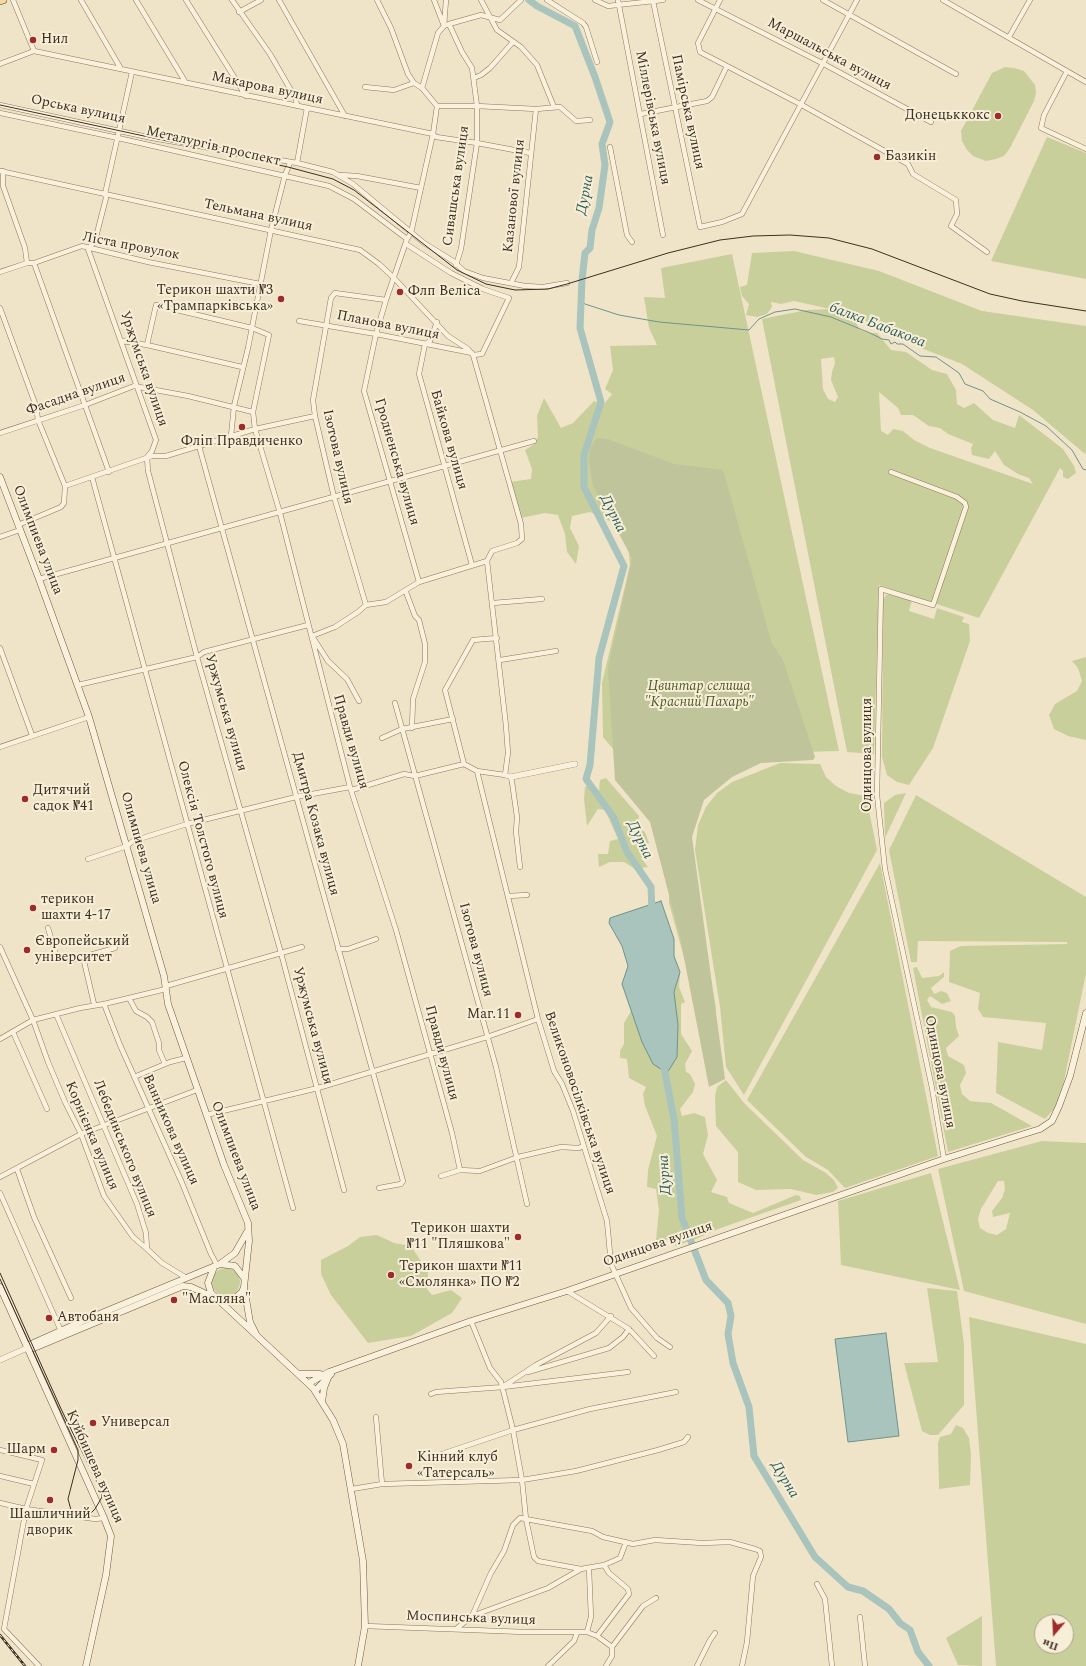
<!DOCTYPE html>
<html>
<head>
<meta charset="utf-8">
<style>
  body { margin:0 }
  #map { position:relative; width:1086px; height:1666px; overflow:hidden; background:#f0e4c8; font-family:Spectral,serif }
  canvas { display:block }
  .north { position:absolute; left:1034px; top:1614px; width:40px; height:40px; box-sizing:border-box; background:#f7eed8; border:1px solid #ada18e; border-radius:50%; rotate:199deg; font-size:11px; font-weight:700; line-height:16px; text-align:center; color:#3d2e20 }
  .north::after { content:''; display:block; margin:auto; width:14px; height:18px; background:#9e2a2b; clip-path:polygon(50% 0,100% 100%,50% 72%,0 100%) }
</style>
</head>
<body>
<div id="map">
<canvas width="1086" height="1666"></canvas>
<div class="north">Пн</div>
</div>
<script>
const ctx = document.querySelector('canvas').getContext('2d');
ctx.lineJoin = 'round';
function fillPath(path, color) { ctx.fillStyle = color; ctx.fill(path, 'evenodd'); }
const shape = rows => new Path2D(rows.map(r => 'M' + r).join(''));
function trace(path, color, width, dash) { ctx.strokeStyle = color; ctx.lineWidth = width; ctx.lineCap = dash ? 'butt' : 'round'; ctx.setLineDash(dash || []); ctx.stroke(path); }
function drawText(font, color, halo, rows, align = 'center') {
  ctx.font = font + ' Spectral,serif'; ctx.lineWidth = 4; ctx.setLineDash([]); ctx.textBaseline = 'middle'; ctx.strokeStyle = halo; ctx.fillStyle = color; for (const [text, x, y, turn = 0] of rows) {
    ctx.save(); ctx.translate(x, y); ctx.rotate((+turn || 0) * Math.PI / 180); ctx.textAlign = isNaN(turn) ? turn : align; if (halo) ctx.strokeText(text, 0, 0); ctx.fillText(text, 0, 0); ctx.restore();
  }
}
const green = shape([
  [1005,67,1014,68,1024,71,1035,85,1036,93,1034,101,1010,148,1004,156,996,159,986,161,973,156,967,150,962,141,961,131,992,73],
  [1047,137,1086,153,1086,279,991,261],
  [794,251,879,271,982,311,1086,326,1086,451,1085,454,1033,410,962,364,921,348,851,314,838,311,853,318,860,330,869,333,877,333,891,350,906,352,932,370,947,374,956,390,957,404,964,408,974,403,993,420,1015,428,1019,415,1063,449,1074,466,1076,473,1068,479,1063,477,1063,471,1060,468,979,618,879,585,874,754,847,752,762,319,807,310,830,309,794,301,781,304,771,302,772,307,767,314,757,317,746,315,749,304,742,296,740,287,747,285,752,253],
  [834,357,835,363,832,372,831,380,838,397,835,402,828,399,823,389,821,359],
  [879,392,898,408,901,415,913,415,929,426,940,428,948,434,973,444,971,448,972,455,989,459,995,451,1004,465,1018,474,1029,478,1033,484,930,448,914,440,903,431,893,429,888,435,881,431],
  [732,254,839,751,768,753,709,785,690,822,695,890,716,1008,716,1063,713,1063,669,903,669,855,651,794,603,737,602,683,630,565,627,534,608,520,590,512,572,516,570,528,579,546,576,564,567,552,565,534,558,515,545,513,521,518,510,482,531,479,532,469,525,450,533,445,538,437,537,416,544,398,561,428,573,423,594,401,604,404,612,394,605,389,613,370,610,346,657,345,649,328,644,297,665,298,661,268],
  [891,594,912,600,909,611,934,619,937,608,964,617,962,622,969,624,970,641,933,748,909,785,897,782,887,775,882,757,883,600,886,595],
  [1086,657,1086,740,1068,736,1054,729,1049,715,1055,704,1077,691,1082,681,1078,668,1072,661],
  [780,763,820,764,826,777,836,786,849,793,866,796,877,850,744,1095,726,1067,720,1007,695,850,698,825,706,807,717,793,732,782],
  [606,778,639,816,638,828,645,832,649,843,641,845,644,854,641,858,648,867,635,869,624,862,610,862,599,867,598,854,608,854,610,841,618,839,605,810,598,809,587,826,584,799,585,787,592,783,599,791,600,780],
  [906,793,885,838,884,803,895,795],
  [916,795,1086,897,1086,973,1064,1081,1055,1108,1045,1119,996,1093,998,1042,1042,1050,1046,1023,983,1017,978,1009,980,993,949,982,950,951,961,946,1067,944,1067,942,918,941,917,962,911,962,889,850],
  [880,863,938,1156,845,1188,828,1170,806,1157,747,1100],
  [917,967,922,978,939,976,944,972,944,977,931,988,934,994,941,991,947,993,951,1001,942,1004,930,996,927,1000,931,1007,952,1012,955,1016,956,1027,959,1036,946,1048,948,1056,964,1065,966,1073,960,1085,962,1094,970,1101,991,1103,1032,1126,948,1152,913,968],
  [680,972,679,987,685,1002,681,1004,681,1034,692,1051,685,1064,686,1072,690,1074,695,1084,693,1092,680,1109,682,1116,694,1113,705,1117,708,1135,703,1154,717,1180,711,1192,727,1197,729,1203,753,1213,796,1195,800,1196,801,1200,718,1229,696,1239,675,1246,676,1240,656,1240,659,1210,656,1189,647,1187,648,1170,657,1136,645,1106,643,1094,646,1087,629,1078,627,1059,620,1058,620,1051,624,1044,624,1023,631,1011,622,984,674,992],
  [726,1080,744,1103,803,1160,826,1173,834,1180,838,1188,833,1192,816,1195,791,1189,756,1190,738,1182,738,1152,716,1126,715,1096,717,1087],
  [1042,1141,1086,1143,1086,1324,964,1291,938,1169],
  [998,1181,1004,1181,1005,1189,1002,1198,992,1211,993,1217,1010,1213,1006,1229,997,1235,988,1233,980,1228,978,1219,981,1209],
  [931,1173,960,1290,841,1265,838,1201],
  [377,1235,394,1243,411,1246,428,1272,427,1289,432,1295,451,1290,462,1298,452,1313,411,1336,368,1343,331,1295,321,1274,321,1260,348,1246,360,1237],
  '212 1282a14 14 0 1 1 28 0a14 14 0 1 1-28 0Z',
  [927,1288,957,1291,964,1344,964,1405,938,1435,930,1435,922,1431,904,1363,938,1362],
  [969,1317,1086,1344,1086,1666,996,1666],
  [1042,1622,1066,1622,1066,1646,1042,1646],
  [956,1425,963,1428,969,1438,971,1454,970,1485,939,1489,938,1443,940,1437,951,1434],
  [982,1616,982,1666,958,1665,946,1638]
]);
const cemetery = shape([
  [597,438,608,439,674,464,723,470,772,644,783,660,815,757,813,760,761,763,732,777,704,800,692,837,725,1079,709,1087,680,937,650,822,615,780,608,668,632,558,593,486,589,462,590,448]
]);
const water = shape([
  [661,901,674,939,674,956,680,972,674,992,678,1025,677,1057,667,1073,653,1064,642,1042,622,984,628,966,622,946,609,923,610,918,661,901],
  [886,1333,899,1436,848,1442,835,1339,886,1333]
]);
const stream = shape([
  [581,300,585,304,619,315,659,322,749,330,759,319,775,312,795,309,831,317,870,333,882,339,889,340,891,344,895,342,897,344,903,344,920,356,936,357,959,373,965,384,983,391,990,399,1020,412,1046,426,1072,450,1083,469,1086,470]
]);
const river = shape([
  [529,0,537,6,575,26,595,77,610,122,602,144,605,165,599,208,592,230,590,248,585,253,582,280,580,328,601,402,584,455,584,487,624,566,599,658,590,765,586,779,614,818,627,852,651,887,652,912],
  [663,1062,674,1119,682,1218,706,1280,728,1303,731,1316,728,1334,733,1363,749,1407,754,1456,815,1557,848,1587,863,1591,889,1609,900,1623,910,1630,918,1652,929,1666]
]);
const minor = shape([
  [13,0,34,51],
  [81,0,121,69],
  [136,0,186,83],
  [186,0,246,96],
  [232,0,270,54,296,99,297,106],
  [279,0,345,116],
  [377,0,391,28,408,74,414,83,422,88,437,106,433,134,411,233,407,239,386,300,376,334,364,391,419,582],
  [434,0,444,26,449,24,462,52,472,68,477,106,477,143,461,249,456,265],
  [481,0,497,30,521,47,537,65,554,107],
  [547,0,583,23,586,27,597,62],
  [595,0,608,6,663,0],
  [618,0,663,235],
  [698,0,822,63,931,122],
  [720,0,698,43,700,52,800,104,908,164,913,174,956,200,957,214,951,226,987,252],
  [823,0,956,74],
  [943,0,1086,82],
  [653,1,700,227,722,222,742,214,857,0],
  [239,12,261,0],
  [449,24,481,15,500,20,521,0],
  [1009,37,1030,0],
  [0,64,34,51,433,134,436,137,477,143,530,153],
  [1067,71,1044,115,1041,128,1086,149],
  [132,72,105,194,106,198,95,241,88,249,156,440,152,451,147,457,148,471,197,657,281,953,344,1190],
  [474,78,481,75,490,68,513,42],
  [365,87,394,90,414,83],
  [422,88,438,33,444,26,446,0],
  [0,105,152,138,297,163,333,172,353,184,424,243,453,261,464,271,483,278,525,286,543,287,567,283],
  [437,106,477,106,536,109,560,107,576,121,590,120],
  [0,113,118,138,329,186,354,199,407,239],
  [641,114,707,101,712,97,727,66],
  [610,147,627,235,632,242],
  [297,163,307,108],
  [0,171,360,250,379,264,394,278,448,336,468,349,473,355],
  [3,171,3,186,25,248,27,263],
  [340,175,357,176,421,188],
  [34,263,109,472],
  [0,272,27,263,34,263,82,246,148,262,260,284],
  [511,283,519,267,536,109],
  [0,308,36,406,38,420,65,486,64,503,61,507,18,525],
  [299,321,376,334,472,353],
  [437,322,430,341,425,344,419,374,472,565],
  [122,341,147,345,242,367],
  [147,345,156,305,252,328,269,335,253,412,255,429,280,513,350,787,396,930,452,1133,460,1170],
  [0,433,85,405,134,386,188,396,253,412],
  [231,436,234,406,248,348,271,230,285,175,290,163],
  [199,446,403,1181,401,1184,379,1188],
  [891,472,957,497,965,503,966,507,933,605,881,589,877,795,885,869,932,1088,944,1159],
  [92,477,293,1208],
  [65,486,152,456,166,456,255,429,315,416],
  [0,537,20,530],
  [487,561,506,726,508,753,505,775,511,777,512,782,517,817,516,832,520,867],
  [39,579,534,441],
  [406,592,415,616,419,620,425,644,425,662,413,699,412,728],
  [493,603,542,599],
  [366,605,334,497,315,416,313,400,331,298,335,293,386,300],
  [0,648,32,735],
  [500,660,556,651],
  [78,685,197,657,204,652,308,625],
  [359,701,347,679,328,661,312,636,335,627,358,612,366,605,386,602,419,582,487,561,492,551,517,543,522,539,521,524,473,355,482,354,509,298,483,289,451,273,406,244],
  [395,703,496,1067,527,1204],
  [382,738,402,729,453,719],
  [0,747,89,717],
  [464,764,445,690,473,640,497,638],
  [477,771,538,1019,554,1071,562,1084,573,1111,607,1221,611,1264,631,1308,657,1338,670,1347],
  [352,790,404,774,415,776,464,764,477,771,505,775],
  [88,859,127,846,133,841,187,824,296,797,350,787],
  [508,896,527,895],
  [48,928,56,955,69,961,83,957,94,1004],
  [0,947,33,1020,48,1062,65,1102,81,1134,104,1196,133,1237,147,1249],
  [338,949,348,949,376,939],
  [83,957,115,948],
  [166,986,302,947],
  [129,998,136,1011,147,1017,152,1022,159,1043,159,1050,165,1064],
  [104,1004,120,1045,182,1183,211,1254,217,1265],
  [56,1014,137,1204,146,1233,147,1249,162,1263,185,1277],
  [13,1032,47,1109],
  [0,1039,33,1020,80,1008,104,1004,166,989],
  [134,1077,170,1062,186,1058],
  [206,1115,318,1088,487,1037,538,1019],
  [17,1169,34,1217,71,1298],
  [441,1176,460,1170,480,1171,518,1157,561,1147,579,1148,583,1146],
  [0,1177,81,1134,197,1090],
  [0,1193,61,1331],
  [567,1291,629,1329,654,1356],
  [471,1321,490,1368,501,1382,513,1430,522,1480,526,1519,534,1557,538,1561,581,1569],
  [528,1372,609,1348,623,1337,629,1329],
  [504,1386,536,1365,596,1333,611,1316],
  [431,1394,436,1392,503,1387,628,1372],
  [376,1417,382,1484],
  [0,1450,42,1460,26,1509,0,1503],
  [439,1455,513,1430,590,1409,676,1392],
  [0,1476,34,1484],
  [352,1489,382,1484,522,1480,576,1471,658,1450,684,1442,688,1437],
  [817,1584,825,1599,832,1666],
  [472,1616,548,1588,581,1569,604,1565,620,1558,626,1542],
  [860,1617,865,1666],
  [365,1626,525,1632,587,1632,597,1636,612,1647],
  [456,1629,472,1616,491,1573,504,1551,513,1525,520,1518,592,1531,603,1537,633,1544,655,1540,702,1543,730,1542,755,1549,760,1551,761,1557,753,1576,747,1642,742,1666],
  [587,1632,591,1617,589,1569],
  [597,1636,629,1594,628,1589,609,1573,604,1565],
  [612,1647,643,1606,656,1598],
  [39,1666,4,1629,26,1509,95,1519,104,1518],
  [548,1666,574,1641,577,1633],
  [606,1666,612,1656,612,1647],
  [697,1666,710,1640,715,1633]
]);
const tertiary = shape([
  [511,777,575,764],
  [0,1360,27,1348]
]);
const secondary = shape([
  [0,477,39,579,89,717,164,976,168,1004,224,1165,248,1223,249,1241,244,1287,250,1322,256,1334],
  [220,1264,235,1253,247,1232],
  [214,1267,208,1283,211,1293,313,1388,333,1420,343,1444,363,1561,365,1626,358,1666],
  [0,1287,104,1518,111,1536,106,1575,86,1666],
  [218,1299,230,1300,235,1298,242,1292,244,1287],
  [27,1348,29,1345,85,1320,220,1264,235,1266,244,1278],
  [27,1348,34,1348,183,1286,191,1287,215,1298],
  [299,1374,320,1374],
  [309,1383,329,1372,471,1321,567,1291,944,1159,1040,1129,1052,1121,1059,1106,1070,1076,1086,1013],
  [315,1391,331,1374],
  [322,1402,324,1388,328,1378]
]);
const primary = shape([
  [0,1,3,0]
]);
const tram = shape([
  [0,105,288,167,333,179,354,190,457,270,486,284,515,290,548,289,567,284,668,253,720,240,753,236,790,235,829,238,872,249,990,294,1022,301,1086,311],
  [0,1273,62,1411,101,1490,102,1497,95,1509,89,1515,80,1515,71,1510,68,1499,78,1460,78,1450,0,1279]
]);
const rail = shape([
  [0,1635,25,1666]
]);
const markers = [
  [33,40,4,"#9e2a2b"],
  [998,116,4,"#9e2a2b"],
  [877,157,4,"#9e2a2b"],
  [400,292,4,"#9e2a2b"],
  [281,299,4,"#9e2a2b"],
  [242,427,4,"#9e2a2b"],
  [25,799,4,"#9e2a2b"],
  [33,908,4,"#9e2a2b"],
  [27,950,4,"#9e2a2b"],
  [518,1015,4,"#9e2a2b"],
  [518,1237,4,"#9e2a2b"],
  [391,1275,4,"#9e2a2b"],
  [174,1300,4,"#9e2a2b"],
  [49,1318,4,"#9e2a2b"],
  [93,1423,4,"#9e2a2b"],
  [54,1450,4,"#9e2a2b"],
  [409,1466,4,"#9e2a2b"],
  [50,1500,4,"#9e2a2b"]
];
const poiNames = [
  ["Нил",41,40],
  ["Донецьккокс",990,116,"right"],
  ["Базикін",885,157],
  ["Терикон шахти №3",273,291,"right"],
  ["«Трампарківська»",273,307,"right"],
  ["Флп Веліса",408,292],
  ["Фліп Правдиченко",242,442,"center"],
  ["Дитячий",33,791],
  ["садок №41",33,807],
  ["терикон",41,900],
  ["шахти 4-17",41,916],
  ["Європейський",35,942],
  ["університет",35,958],
  ["Маг.11",510,1015,"right"],
  ["Терикон шахти",510,1229,"right"],
  ["№11 \"Пляшкова\"",510,1245,"right"],
  ["Терикон шахти №11",399,1267],
  ["«Смолянка» ПО №2",399,1283],
  ["\"Масляна\"",182,1300],
  ["Автобаня",57,1318],
  ["Универсал",101,1423],
  ["Шарм",46,1450,"right"],
  ["Кінний клуб",417,1458],
  ["«Татерсаль»",417,1474],
  ["Шашличний",50,1515,"center"],
  ["дворик",50,1531,"center"]
];
const streetNames = [
  ["Маршальська вулиця",829,55,28],
  ["Макарова вулиця",267,89,12],
  ["Орська вулиця",78,110,12],
  ["Памірська вулиця",687,112,78],
  ["Міллерівська вулиця",652,118,79],
  ["Металургів проспект",213,147,13],
  ["Сивашська вулиця",457,186,-82],
  ["Казанової вулиця",515,196,-84],
  ["Тельмана вулиця",258,216,12],
  ["Ліста провулок",131,247,11],
  ["Планова вулиця",388,326,11],
  ["Уржумська вулиця",143,369,71],
  ["Фасадна вулиця",76,395,-19],
  ["Байкова вулиця",448,440,74],
  ["Ізотова вулиця",337,457,77],
  ["Гродненська вулиця",396,462,74],
  ["Олимпиева улица",37,540,69],
  ["Уржумська вулиця",225,713,74],
  ["Правди вулиця",350,742,74],
  ["Одинцова вулиця",868,755,-90],
  ["Дмитра Козака вулиця",315,824,75],
  ["Олексія Толстого вулиця",202,840,75],
  ["Олимпиева улица",140,848,74],
  ["Ізотова вулиця",475,950,75],
  ["Уржумська вулиця",312,1026,75],
  ["Правди вулиця",441,1053,75],
  ["Одинцова вулиця",939,1072,79],
  ["Великоновосілківська вулиця",579,1103,71],
  ["Ванникова вулиця",170,1130,66],
  ["Корнієнка вулиця",91,1136,67],
  ["Лебединського вулиця",124,1149,68],
  ["Олимпиева улица",235,1156,69],
  ["Одинцова вулиця",658,1245,-19],
  ["Куйбишева вулиця",94,1467,66],
  ["Моспинська вулиця",471,1619,2]
];
const parkNames = [
  ["Цвинтар селища",699,687],
  ["\"Красний Пахарь\"",699,703]
];
const waterNames = [
  ["Дурна",586,195,-79],
  ["балка Бабакова",877,326,21],
  ["Дурна",612,514,63],
  ["Дурна",639,840,64],
  ["Дурна",666,1175,-94],
  ["Дурна",784,1480,59]
];
fillPath(green, '#c9cf9b');
fillPath(cemetery, '#bfc49a');
fillPath(water, '#a9c4bc');
trace(water, '#6f938a', 1);
trace(stream, '#6f938a', 1);
trace(river, '#a9c4bc', 7);
trace(minor, '#8d765c', 5.5);
trace(tertiary, '#8d765c', 6);
trace(secondary, '#6f573f', 7);
trace(primary, '#5b4430', 8);
trace(minor, '#faf1dc', 4.5);
trace(tertiary, '#faf1dc', 5.5);
trace(secondary, '#faf1dc', 6);
trace(primary, '#f3d9a0', 7);
trace(tram, '#3d2e20', 1);
trace(rail, '#3d2e20', 2.5);
trace(rail, '#f7eed8', 1, [3]);
for (const [x, y, r, color] of markers) { const dot = new Path2D(); dot.arc(x, y, r, 0, 2 * Math.PI); ctx.fillStyle = color; ctx.fill(dot); trace(dot, '#f7eed8', 1.5); }
drawText('14px', '#3d2e20', '#f7eed8', poiNames, 'left');
drawText('14px', '#3d2e20', '#f7eed8', streetNames);
drawText('italic 14px', '#4d5a26', '#f7eed8', parkNames);
drawText('italic 15px', '#2f5d5a', '#f7eed8', waterNames);
</script>
</body>
</html>
